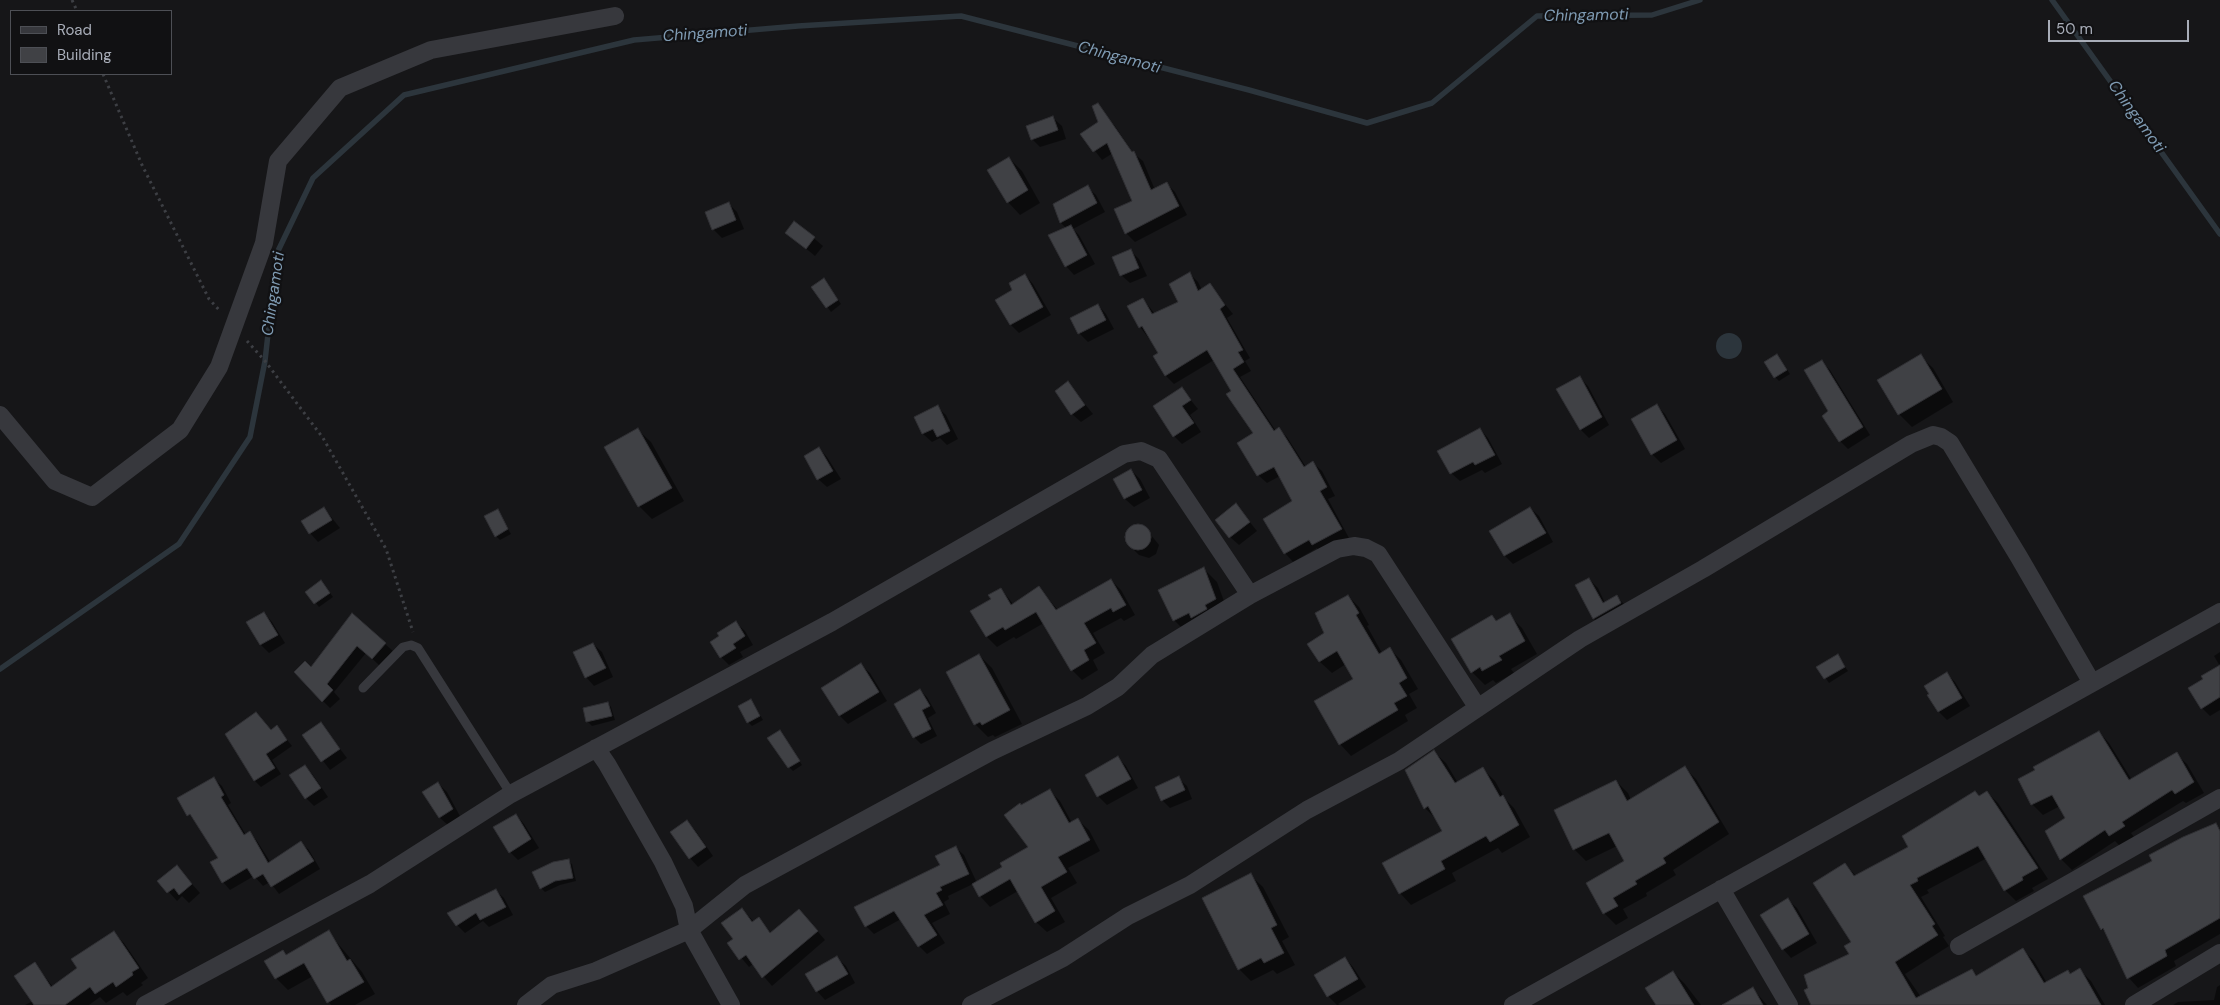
<!DOCTYPE html>
<html>
<head>
<meta charset="utf-8">
<style>
  body { margin:0 }
  #map { position:relative; width:2220px; height:1005px; overflow:hidden; background:#161618; font-family:"DM Sans",sans-serif }
  canvas { display:block }
  .legend { position:absolute; left:10px; top:10px; width:162px; height:65px; box-sizing:border-box; background:#111113; border:1px solid #4d4f55; margin:0; padding:6px 9px; list-style:none; font-size:15px; color:#a8adb8 }
  .legend li { display:flex; align-items:center; gap:10px; height:25px }
  .legend b { width:25px; border:1px solid #4d4f55 }
  .scale { position:absolute; left:2048px; top:20px; width:141px; height:22px; box-sizing:border-box; border:2px solid #a8adb8; border-top:0; padding-left:6px; font-size:15px; line-height:18px; white-space:nowrap; color:#a8adb8; -webkit-text-stroke:4px #111113; paint-order:stroke }
</style>
</head>
<body>
<div id="map">
<canvas width="2220" height="1005"></canvas>
<ul class="legend">
<li><b style="height:6px;background:#37383d"></b>Road</li>
<li><b style="height:14px;background:#404145"></b>Building</li>
</ul>
<div class="scale">50 m</div>
</div>
<script>
const ctx = document.querySelector('canvas').getContext('2d');
ctx.lineJoin = 'round';
function fillPath(path, color) { ctx.fillStyle = color; ctx.fill(path, 'evenodd'); }
const shape = rows => new Path2D(rows.map(r => 'M' + r).join(''));
function trace(path, color, width, dash) { ctx.strokeStyle = color; ctx.lineWidth = width; ctx.lineCap = dash ? 'butt' : 'round'; ctx.setLineDash(dash || []); ctx.stroke(path); }
function drawText(font, color, halo, rows, align = 'center') {
  ctx.font = font + ' "DM Sans",sans-serif'; ctx.lineWidth = 4.5; ctx.setLineDash([]); ctx.textBaseline = 'middle'; ctx.strokeStyle = halo; ctx.fillStyle = color; for (const [text, x, y, turn = 0] of rows) {
    ctx.save(); ctx.translate(x, y); ctx.rotate((+turn || 0) * Math.PI / 180); ctx.textAlign = isNaN(turn) ? turn : align; if (halo) ctx.strokeText(text, 0, 0); ctx.fillText(text, 0, 0); ctx.restore();
  }
}
const water = shape([
  '1716 346a13 13 0 1 1 26 0a13 13 0 1 1-26 0Z'
]);
const shadow = shape([
  [1106,117,1115,126,1133,153,1143,161,1155,190,1167,184,1175,192,1187,215,1135,242,1126,233,1133,202,1113,153,1102,160,1082,134],
  [1053,118,1062,126,1066,139,1040,147,1032,139],
  [1009,158,1022,171,1040,203,1020,215,1008,202],
  [1087,187,1096,195,1105,212,1073,229,1079,235,1095,264,1074,275,1066,266,1066,228,1061,223],
  [729,204,737,212,744,229,722,238,713,229],
  [795,222,823,246,815,256,787,233],
  [1130,250,1139,259,1147,276,1130,283,1121,275],
  [1190,274,1198,282,1202,290,1209,284,1233,314,1227,318,1250,358,1245,361,1251,371,1240,377,1276,431,1279,429,1287,437,1306,467,1313,463,1322,471,1335,496,1328,499,1349,538,1321,553,1317,548,1293,562,1285,553,1294,501,1280,476,1267,483,1258,475,1255,433,1214,360,1174,384,1166,376,1154,357,1160,353,1140,327,1143,299,1155,314,1180,302],
  [1025,275,1033,284,1051,315,1019,333,1011,325,997,300,1014,291],
  [827,284,841,304,831,312,813,287],
  [1098,305,1106,314,1114,329,1088,342,1079,333,1072,319],
  [1920,356,1933,368,1953,402,1912,427,1899,414],
  [1781,360,1790,374,1779,381,1775,377],
  [1822,362,1830,370,1870,435,1848,449,1840,441,1830,412],
  [1579,377,1588,386,1609,425,1589,438,1581,430,1558,389],
  [1068,383,1093,414,1081,422,1072,414],
  [1181,388,1198,409,1190,415,1201,432,1182,444,1174,436],
  [1657,406,1665,414,1685,449,1661,463,1652,454],
  [937,407,946,415,958,439,947,445,940,438,932,442,923,434,915,418],
  [1480,429,1488,438,1502,464,1485,473,1482,470,1460,481,1451,473],
  [638,430,651,442,684,501,652,519,639,506],
  [819,448,827,457,841,479,827,487,818,479],
  [1131,470,1140,479,1150,498,1134,507,1125,499,1115,479],
  [1236,505,1257,531,1239,545,1230,537],
  [324,508,340,528,318,542,310,533],
  [1530,508,1539,516,1553,542,1513,564,1505,556,1491,531],
  [497,511,511,534,500,540,496,536],
  [1138,525,1144,526,1159,545,1156,554,1149,558,1139,555,1130,546,1126,535,1128,530],
  [1204,569,1217,582,1228,612,1187,633,1174,620,1160,590],
  [1589,579,1598,588,1605,603,1617,597,1625,605,1602,627,1594,619,1577,586],
  [1111,580,1121,590,1135,615,1124,621,1121,618,1093,633,1105,653,1093,660,1098,670,1082,680,1072,670,1044,623,1016,639,1014,637,997,647,987,637,972,612,993,600,1001,589,1014,605,1039,588,1058,610],
  [325,586,333,597,319,607,307,592],
  [1348,596,1359,607,1369,625,1367,626,1382,653,1390,649,1401,660,1418,689,1409,694,1417,708,1405,715,1408,721,1351,756,1340,744,1355,679,1346,664,1332,673,1320,662,1309,644,1325,633],
  [264,613,272,622,285,643,269,653,261,645,248,623],
  [352,615,393,651,380,666,366,653,334,692,340,699,330,708,323,701,311,668],
  [1509,615,1522,628,1537,654,1511,669,1514,673,1496,683,1493,680,1485,685,1472,672,1492,617,1497,622],
  [736,623,745,631,753,645,740,652,743,657,729,665,721,657],
  [593,644,602,652,613,677,594,686,586,677],
  [2220,652,2220,666,2214,656],
  [979,655,992,668,1022,724,995,737,993,735,988,737,975,724],
  [1837,656,1848,671,1829,683,1818,667],
  [861,665,870,673,887,701,848,724,840,716],
  [2220,666,2220,710,2210,716,2202,708],
  [1947,674,1955,682,1970,706,1947,720,1939,712,1929,696],
  [920,690,927,697,936,713,928,718,937,736,921,744,914,737],
  [751,700,763,720,752,726,748,722],
  [608,703,611,707,615,720,592,726,588,722],
  [321,724,347,758,330,770,304,736],
  [277,727,292,746,272,760,281,774,261,787,255,781,226,735,271,731],
  [780,731,802,765,793,771,789,767],
  [2099,732,2109,743,2132,780,2176,754,2187,764,2204,793,2186,803,2183,801,2131,833,2134,837,2120,846,2115,841,2072,870,2061,859,2047,832,2067,819,2060,806,2043,815,2032,804,2020,780],
  [1434,752,1446,763,1458,783,1483,769,1495,781,1505,799,1514,808,1530,837,1502,853,1498,848,1452,873,1456,881,1411,905,1400,893,1443,832,1436,819,1425,808],
  [1118,758,1126,766,1138,788,1107,805,1098,796,1086,775],
  [305,766,313,775,328,797,314,806,306,798],
  [1685,768,1696,779,1729,834,1673,870,1676,875,1646,893,1647,896,1623,909,1628,918,1616,925,1604,913,1588,883,1626,862,1617,846,1586,861,1574,849,1616,781,1628,793,1631,800],
  [1178,778,1187,786,1192,799,1170,808,1162,800],
  [214,779,222,786,231,803,228,805,246,835,250,833,257,841,271,863,301,843,309,850,320,869,279,894,270,882,263,886,254,876,230,890,223,882,220,858,179,799],
  [438,783,447,792,461,818,449,826,440,818,424,792],
  [1050,791,1060,801,1072,823,1078,820,1089,830,1100,851,1068,868,1077,883,1051,898,1065,922,1047,932,1036,922,1018,891,990,907,980,896,973,884,948,896,949,899,944,902,950,914,932,923,945,943,927,954,919,946,901,919,874,934,866,926,941,865,955,847,964,855,977,883,1004,868,1030,847,1021,806],
  [1987,792,1998,803,2048,879,2032,888,2034,891,2016,901,2005,890,1987,858,1927,890,1929,893,1921,897,1945,936,1943,937,1949,946,1905,974,1921,997,1972,970,1978,977,2023,950,2034,961,2047,983,2071,975,2080,970,2091,981,2105,1005,1812,1005,1851,955,1853,943,1845,864,1856,876,1910,848],
  [516,815,524,824,539,848,518,860,510,852],
  [687,822,695,830,713,856,698,867,690,858],
  [2216,825,2220,829,2220,934,2174,961,2176,966,2138,988,2129,978,2108,935,2102,929],
  [568,861,572,864,576,881,560,885,545,892,541,888],
  [177,867,200,893,189,903,182,896,177,901,159,881],
  [1250,875,1263,887,1289,937,1282,941,1295,965,1277,974,1273,970,1251,981,1239,969],
  [496,891,504,898,513,915,489,927,483,921,465,933,457,925],
  [1788,900,1797,908,1817,943,1791,958,1783,949],
  [742,909,754,922,758,919,772,934,807,919,825,940,772,986,753,964,749,967,729,943,734,939],
  [113,932,124,943,148,978,141,983,143,985,127,996,123,992,106,1003,100,997,89,1005,25,1005,33,1001,35,964,53,987,79,968],
  [328,932,362,972,375,994,355,1005,331,1005,313,976,288,990,276,978,283,952,287,956],
  [837,958,846,966,855,983,825,1000,817,991],
  [1345,958,1353,967,1366,987,1338,1004,1340,1005,1337,1005,1328,996],
  [1673,972,1685,984,1701,1005,1657,1005],
  [2220,985,2220,1005,2173,1005,2178,1002,2214,1000,2217,987],
  [1753,989,1767,1005,1725,1005]
]);
const stream = shape([
  [2052,0,2220,234],
  [0,669,179,544,250,437,265,361,277,253,313,178,404,95,634,40,798,26,961,16,1249,90,1367,123,1432,103,1537,16,1652,15,1700,0]
]);
const building = shape([
  [1098,103,1132,152,1134,151,1151,190,1167,182,1179,206,1125,234,1114,209,1132,201,1107,143,1093,152,1080,134,1098,122,1092,106,1098,103],
  [1053,116,1058,130,1031,140,1026,126,1053,116],
  [1009,157,1028,190,1007,203,987,170,1009,157],
  [1088,185,1097,203,1060,223,1053,204,1088,185],
  [729,202,736,220,712,230,705,212,729,202],
  [794,221,815,237,806,249,785,233,794,221],
  [1071,225,1087,255,1065,267,1048,235,1071,225],
  [1131,249,1139,268,1120,276,1112,257,1131,249],
  [1190,272,1198,291,1210,283,1225,305,1220,309,1243,350,1238,352,1244,362,1233,369,1274,431,1279,427,1304,467,1313,461,1327,487,1320,491,1342,529,1312,545,1309,540,1284,554,1263,519,1292,501,1274,467,1257,476,1237,443,1253,433,1226,394,1231,391,1207,350,1165,376,1153,356,1158,353,1142,326,1139,328,1127,306,1143,298,1152,314,1178,302,1169,284,1190,272],
  [1025,274,1043,307,1010,325,995,300,1012,290,1009,283,1025,274],
  [824,278,838,300,826,308,811,287,824,278],
  [1098,304,1106,320,1078,334,1070,318,1098,304],
  [1777,354,1787,370,1774,378,1764,362,1777,354],
  [1921,354,1942,389,1898,415,1877,380,1921,354],
  [1822,360,1863,427,1839,442,1822,416,1828,411,1804,370,1822,360],
  [1580,376,1602,417,1580,430,1556,389,1580,376],
  [1068,381,1085,405,1071,415,1055,391,1068,381],
  [1182,387,1191,400,1182,406,1194,423,1173,437,1153,406,1182,387],
  [1657,404,1677,440,1651,455,1631,419,1657,404],
  [938,405,950,431,937,437,933,429,922,434,914,417,938,405],
  [638,428,672,488,638,507,604,447,638,428],
  [1480,428,1495,455,1475,465,1473,462,1450,474,1437,451,1480,428],
  [819,447,833,471,817,480,804,456,819,447],
  [1131,469,1142,490,1124,499,1113,479,1131,469],
  [1236,503,1250,522,1229,538,1215,520,1236,503],
  [324,507,332,520,309,534,301,521,324,507],
  [1530,507,1546,533,1504,556,1489,531,1530,507],
  [498,509,508,529,495,537,484,516,498,509],
  '1125 537a13 13 0 1 1 26 0a13 13 0 1 1-26 0Z',
  [1204,567,1216,599,1205,605,1207,609,1200,613,1191,618,1189,613,1173,621,1158,590,1204,567],
  [1589,578,1603,603,1617,595,1621,603,1593,619,1575,585,1589,578],
  [1111,579,1126,605,1113,612,1111,608,1084,623,1096,643,1084,650,1089,660,1071,671,1036,612,1005,630,1003,627,986,637,970,611,991,599,988,595,1001,588,1011,605,1039,586,1056,610,1111,579],
  [321,580,330,593,314,604,305,592,321,580],
  [1348,595,1359,613,1356,615,1379,654,1390,647,1407,678,1399,683,1407,696,1394,703,1398,710,1339,745,1314,701,1353,679,1337,651,1319,662,1307,644,1324,633,1315,613,1348,595],
  [264,612,278,635,260,645,246,622,264,612],
  [352,613,386,643,372,659,357,646,327,684,333,690,322,702,294,672,305,661,311,667,352,613],
  [1510,613,1525,641,1499,656,1502,660,1482,671,1480,667,1471,673,1451,639,1492,615,1496,621,1510,613],
  [736,621,745,636,733,644,736,648,720,658,710,642,719,636,717,633,736,621],
  [593,643,606,668,585,678,573,652,593,643],
  [979,654,1010,710,982,725,980,722,974,725,946,672,979,654],
  [1838,654,1845,667,1824,679,1816,667,1838,654],
  [861,663,879,692,839,716,821,688,861,663],
  [2220,665,2220,697,2201,709,2188,688,2203,679,2201,676,2220,665],
  [1947,672,1962,698,1938,712,1927,695,1929,694,1924,686,1947,672],
  [920,689,930,706,922,710,931,729,913,738,894,704,920,689],
  [751,699,760,716,747,723,738,706,751,699],
  [608,702,612,716,586,722,583,708,608,702],
  [256,712,271,730,277,725,287,740,266,754,275,768,254,781,225,734,256,712],
  [321,722,340,749,321,762,302,735,321,722],
  [780,730,800,761,788,768,767,738,780,730],
  [2099,731,2129,780,2177,752,2194,782,2175,794,2172,790,2122,822,2125,826,2109,836,2105,830,2060,860,2045,831,2065,818,2052,795,2031,805,2018,779,2035,770,2033,767,2099,731],
  [1434,750,1455,783,1483,767,1500,797,1503,795,1519,825,1490,842,1486,836,1441,861,1445,869,1399,894,1382,863,1442,831,1428,806,1424,809,1405,770,1434,750],
  [1118,756,1131,779,1097,797,1085,775,1118,756],
  [305,765,321,788,305,799,289,775,305,765],
  [1685,766,1719,822,1663,858,1666,863,1635,881,1637,884,1613,898,1618,906,1603,914,1586,883,1624,861,1609,833,1573,850,1554,810,1616,780,1627,801,1685,766],
  [1179,776,1185,790,1161,801,1155,787,1179,776],
  [214,777,224,795,221,797,244,835,250,831,268,863,301,841,314,861,271,887,263,874,254,879,247,868,222,883,210,862,218,858,190,814,187,816,177,798,214,777],
  [438,782,453,809,439,818,422,792,438,782],
  [1050,789,1069,823,1078,818,1090,840,1058,857,1067,872,1041,887,1055,911,1035,923,1010,879,979,897,972,884,1002,867,1000,863,1028,847,1004,815,1020,803,1021,805,1050,789],
  [1975,791,1979,796,1987,791,2038,868,2022,877,2023,880,2004,891,1978,846,1917,878,1918,881,1910,885,1935,924,1932,926,1938,935,1895,962,1916,998,1972,969,1976,976,2023,948,2044,983,2068,970,2070,974,2080,968,2101,1005,1811,1005,1804,990,1808,988,1804,975,1849,954,1844,946,1851,942,1813,883,1845,863,1854,876,1908,847,1902,836,1975,791],
  [516,814,531,839,509,853,493,827,516,814],
  [687,820,706,847,689,859,670,832,687,820],
  [2216,823,2220,831,2220,918,2165,950,2167,956,2127,979,2103,928,2101,930,2083,896,2152,861,2149,855,2183,837,2216,823],
  [956,846,969,874,940,887,942,890,936,893,943,905,924,915,937,935,918,947,894,911,865,927,854,907,940,865,935,856,956,846],
  [569,859,573,878,555,881,540,889,532,872,553,862,569,859],
  [177,865,192,884,179,895,174,888,167,893,157,881,177,865],
  [1251,873,1277,925,1271,928,1284,953,1264,963,1261,958,1238,970,1202,898,1251,873],
  [496,889,506,907,480,920,476,913,456,926,447,913,496,889],
  [1788,898,1809,934,1782,950,1760,915,1788,898],
  [742,908,752,922,759,917,770,933,799,909,818,931,762,978,746,955,739,960,727,943,733,939,721,923,742,908],
  [329,930,347,961,350,959,364,982,327,1003,304,963,275,979,264,961,283,950,286,955,329,930],
  [114,931,139,968,132,972,133,975,116,987,113,982,95,994,90,987,65,1005,34,1005,14,976,35,962,51,987,77,968,71,959,114,931],
  [837,956,848,974,816,992,805,974,837,956],
  [1345,957,1358,979,1327,997,1314,975,1345,957],
  [1673,971,1694,1005,1656,1005,1645,988,1673,971],
  [1753,987,1763,1005,1722,1005,1753,987]
]);
const path = shape([
  [72,0,77,11],
  [103,74,142,165,209,299,221,312],
  [247,341,265,361,323,438,386,549,413,632]
]);
const lane = shape([
  [363,688,403,647,411,645,418,648,511,794]
]);
const street = shape([
  [0,415,55,481,92,497,180,430,219,367,264,243,278,161,340,88,431,50,615,16],
  [596,748,607,764,663,862,684,906,689,930,731,1005],
  [1721,889,1789,1005],
  [1959,946,2220,798],
  [145,1005,370,884,511,794,832,622,1124,454,1141,451,1159,459,1250,595],
  [526,1005,552,985,596,971,689,930,745,885,992,751,1087,706,1118,687,1152,655,1250,595,1337,549,1354,546,1366,548,1378,554,1478,708],
  [971,1005,1063,958,1128,916,1190,885,1307,810,1399,761,1580,639,1703,569,1911,444,1933,435,1941,437,1950,443,2019,557,2092,683],
  [1513,1005,2220,612],
  [2134,1005,2220,953]
]);
const waterNames = [
  ["Chingamoti",1586,16,-1],
  ["Chingamoti",705,34,-4],
  ["Chingamoti",1119,58,15],
  ["Chingamoti",2136,117,54],
  ["Chingamoti",274,294,-82]
];
fillPath(water, '#2c353c');
fillPath(shadow, '#0007');
trace(stream, '#2c353c', 5.5);
fillPath(building, '#404145');
trace(building, '#303034', 1);
trace(path, '#3d3f44', 3, [2.5, 4]);
trace(lane, '#37383d', 9);
trace(street, '#37383d', 18);
drawText('italic 16px', '#7f9bb3', '#111113', waterNames);
</script>
</body>
</html>
